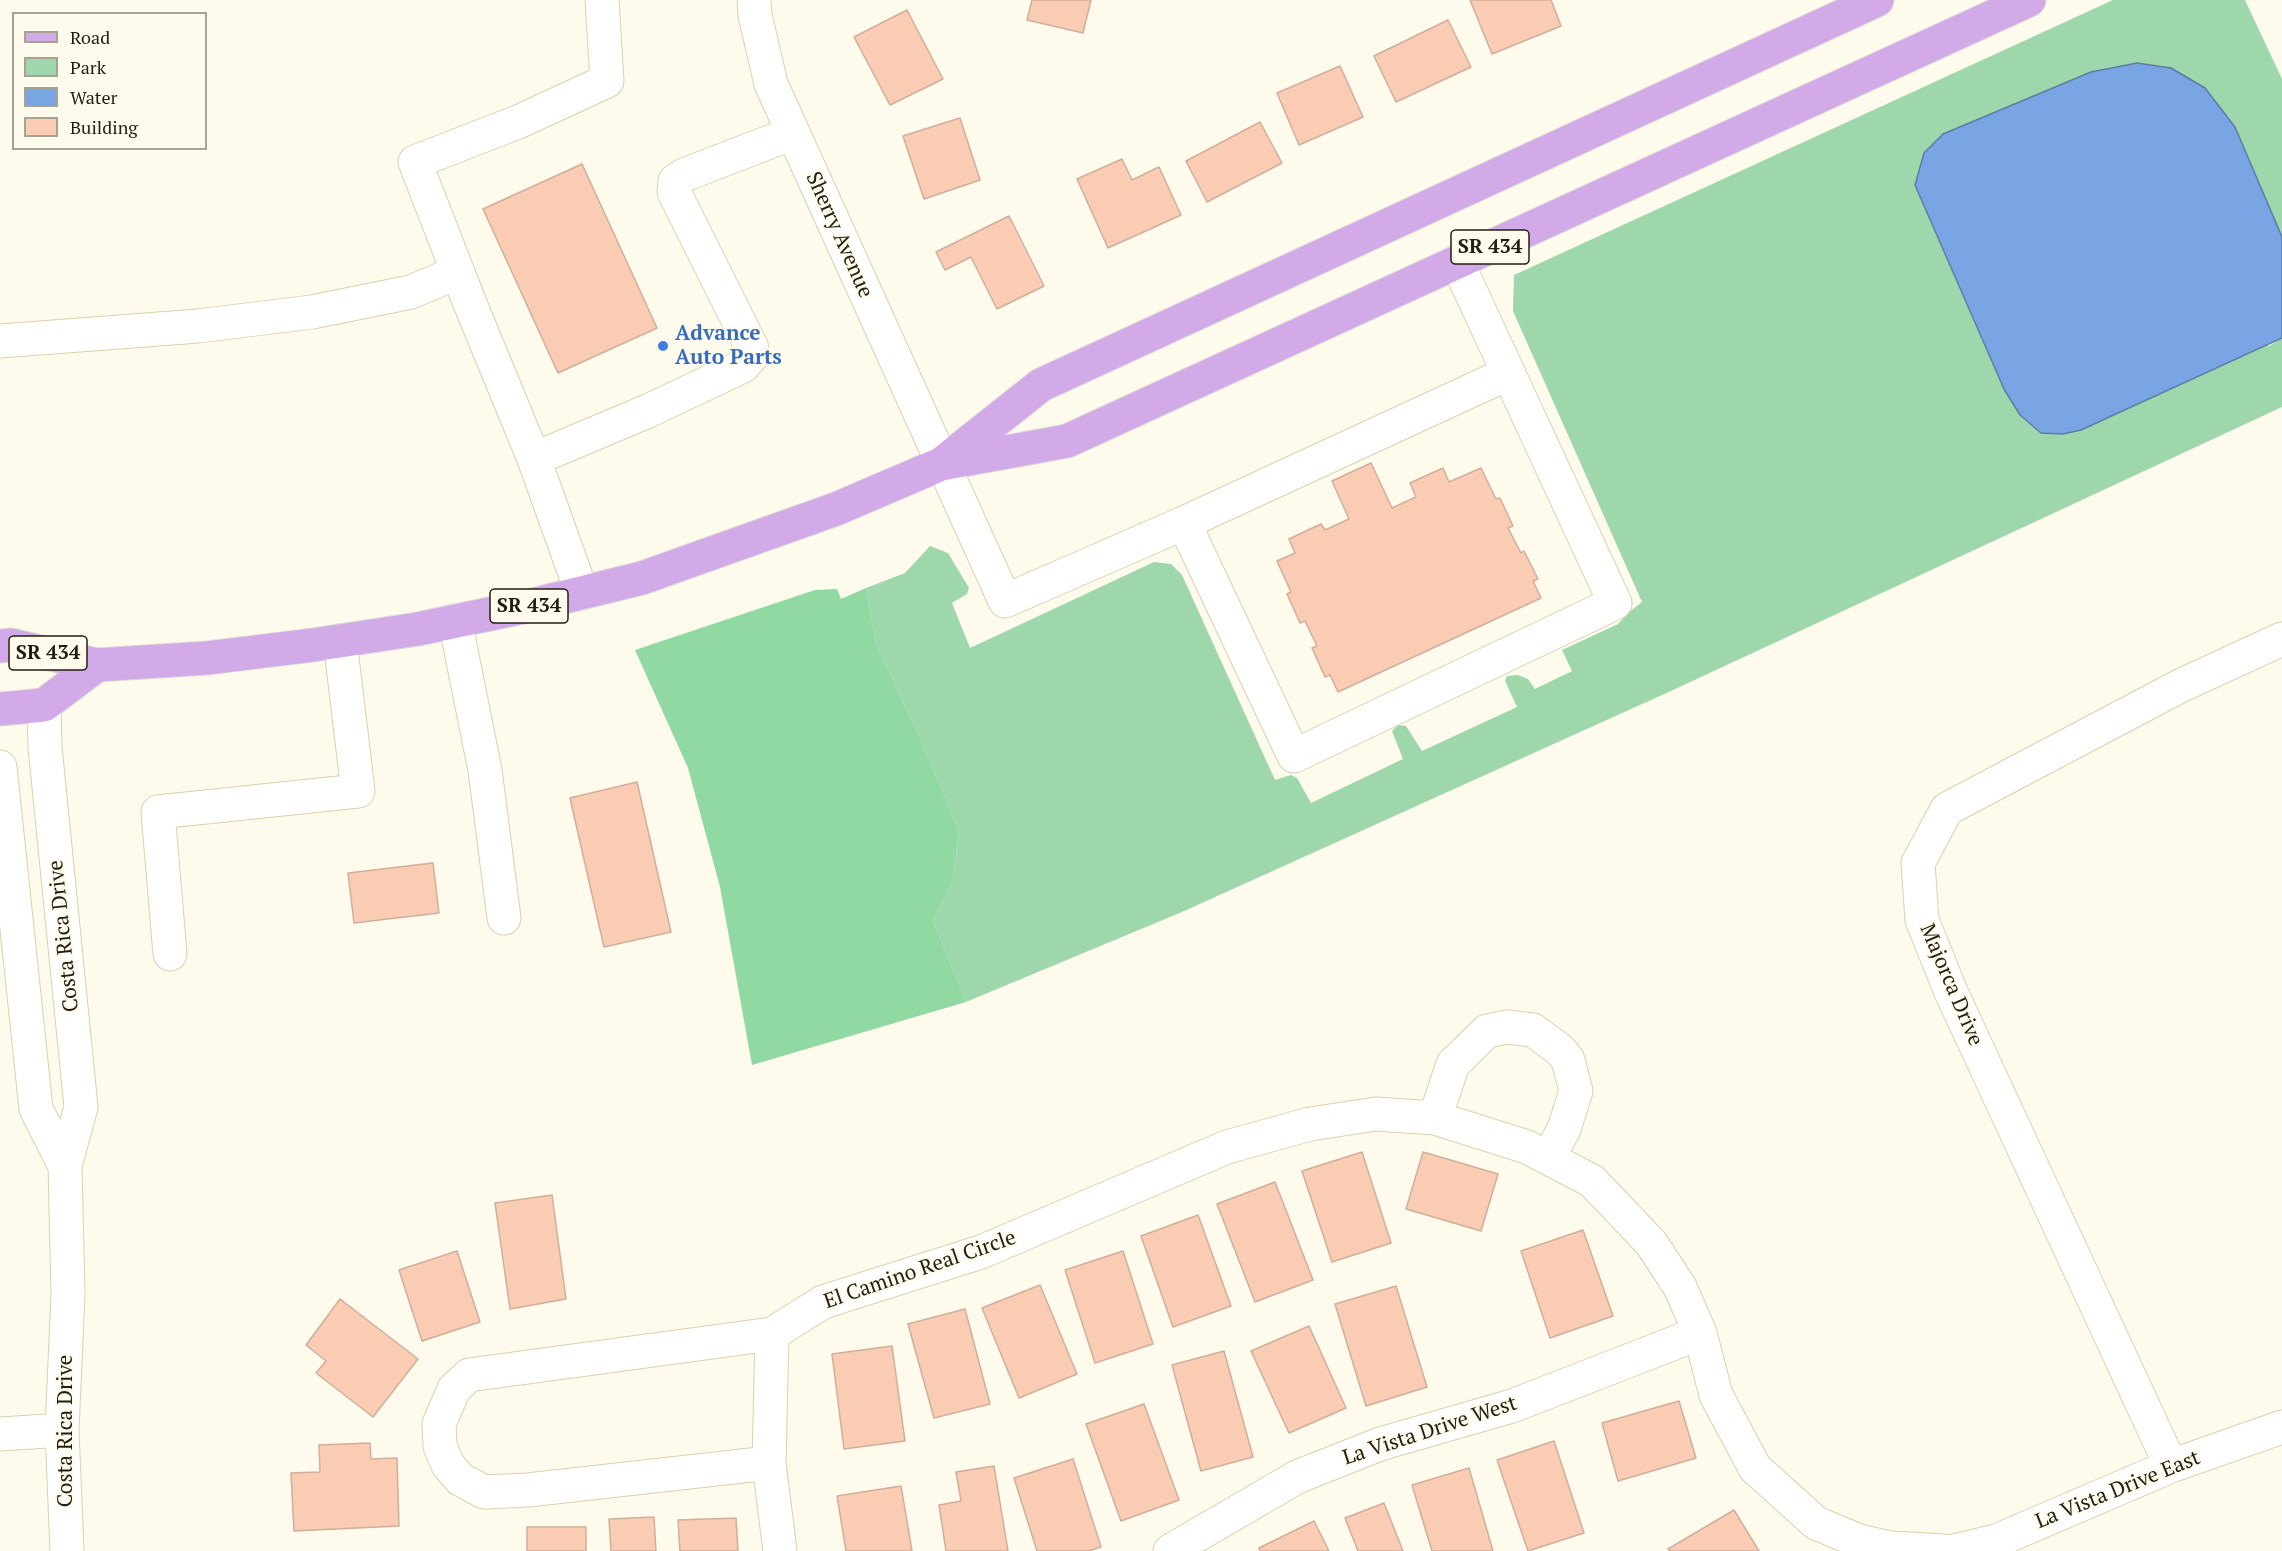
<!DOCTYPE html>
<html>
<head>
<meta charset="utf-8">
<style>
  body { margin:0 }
  #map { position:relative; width:2282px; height:1551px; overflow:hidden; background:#fefaec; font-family:"PT Serif",serif }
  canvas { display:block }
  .legend { position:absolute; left:12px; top:12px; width:195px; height:138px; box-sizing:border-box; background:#fefaec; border:2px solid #a6a294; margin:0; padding:8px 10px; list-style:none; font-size:18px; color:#221e11 }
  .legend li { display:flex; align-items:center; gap:12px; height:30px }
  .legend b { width:30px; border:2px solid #a6a294 }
</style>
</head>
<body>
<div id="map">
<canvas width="2282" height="1551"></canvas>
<ul class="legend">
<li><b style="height:8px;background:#d3aae8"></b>Road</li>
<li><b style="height:16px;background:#9fd7ac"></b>Park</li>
<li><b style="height:16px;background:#79a5e4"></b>Water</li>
<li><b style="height:16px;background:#faccb3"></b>Building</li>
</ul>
</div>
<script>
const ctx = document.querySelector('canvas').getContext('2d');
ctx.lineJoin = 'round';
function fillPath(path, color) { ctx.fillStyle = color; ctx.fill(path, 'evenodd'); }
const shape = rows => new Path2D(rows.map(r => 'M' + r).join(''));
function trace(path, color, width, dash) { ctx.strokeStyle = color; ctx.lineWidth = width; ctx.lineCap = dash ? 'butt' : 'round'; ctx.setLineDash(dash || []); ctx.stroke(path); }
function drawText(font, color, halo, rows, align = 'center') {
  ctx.font = font + ' "PT Serif",serif'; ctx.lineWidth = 4.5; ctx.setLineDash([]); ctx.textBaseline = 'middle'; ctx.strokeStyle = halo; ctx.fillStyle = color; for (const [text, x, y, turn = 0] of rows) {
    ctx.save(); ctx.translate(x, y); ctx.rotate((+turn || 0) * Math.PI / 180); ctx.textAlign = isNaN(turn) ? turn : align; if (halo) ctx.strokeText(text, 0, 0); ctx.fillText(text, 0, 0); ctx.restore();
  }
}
const green = shape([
  [2113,0,2245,0,2282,79,2282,237,2235,127,2091,72,1943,134,1924,153,2269,346,2282,338,2282,407,1673,690,1182,912,966,1002,933,920,953,882,959,830,921,740,876,644,866,588,905,573,930,546,948,553,969,588,967,594,952,603,970,648,1154,562,1171,564,1182,575,1275,780,1291,775,1297,778,1311,803,1403,759,1392,731,1398,725,1406,726,1422,751,1517,707,1505,681,1507,676,1518,675,1528,679,1535,689,1572,671,1562,650,1618,624,1628,613,1642,602,1513,311,1514,275]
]);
const forest = shape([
  [866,588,876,644,921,740,959,830,953,882,933,920,966,1002,752,1065,720,887,688,768,635,650,815,590,837,589,841,599]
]);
const water = shape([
  [2137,63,2171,68,2205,88,2235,127,2282,237,2282,338,2081,430,2063,434,2041,433,2020,415,2004,389,1915,185,1924,153,1943,134,2091,72,2137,63]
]);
const building = shape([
  [1032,0,1091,0,1083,33,1027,20,1032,0],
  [1470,0,1551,0,1561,26,1492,54,1470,0],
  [907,10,943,79,890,105,854,37,907,10],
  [1448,20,1471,67,1396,102,1374,56,1448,20],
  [1340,66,1363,117,1299,145,1277,93,1340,66],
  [960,118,980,180,924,199,903,136,960,118],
  [1260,122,1282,163,1207,202,1186,161,1260,122],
  [1122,159,1132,180,1159,167,1181,215,1108,248,1077,179,1122,159],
  [582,164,657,328,558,373,483,209,582,164],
  [1009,216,1044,286,997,309,971,257,945,270,936,252,1009,216],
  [1371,463,1392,508,1416,497,1410,483,1443,468,1449,482,1481,468,1496,499,1500,498,1513,526,1508,528,1521,553,1524,551,1538,579,1533,581,1541,598,1338,692,1330,675,1325,677,1312,648,1317,646,1305,621,1300,623,1287,594,1291,592,1277,561,1295,553,1289,539,1321,524,1325,530,1349,519,1332,481,1371,463],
  [637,782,671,932,604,947,570,798,637,782],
  [433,863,439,913,354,923,348,873,433,863],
  [1362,1152,1391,1243,1332,1262,1302,1171,1362,1152],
  [1423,1152,1498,1174,1481,1231,1406,1209,1423,1152],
  [1275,1182,1313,1280,1255,1302,1217,1204,1275,1182],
  [552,1195,566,1299,510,1309,495,1203,552,1195],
  [1198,1215,1231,1306,1173,1327,1141,1236,1198,1215],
  [1583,1230,1613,1316,1550,1338,1521,1251,1583,1230],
  [457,1251,480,1322,422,1341,399,1270,457,1251],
  [1123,1251,1153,1344,1095,1363,1065,1270,1123,1251],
  [1040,1285,1077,1374,1019,1398,982,1308,1040,1285],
  [1396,1286,1427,1387,1366,1406,1335,1304,1396,1286],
  [340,1299,418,1359,373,1417,316,1373,326,1361,306,1345,340,1299],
  [965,1309,990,1404,934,1418,908,1324,965,1309],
  [1309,1326,1346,1408,1289,1433,1251,1351,1309,1326],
  [892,1346,905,1441,844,1449,832,1354,892,1346],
  [1224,1351,1253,1457,1201,1471,1172,1365,1224,1351],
  [1679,1401,1696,1458,1618,1481,1602,1423,1679,1401],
  [1144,1404,1179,1500,1121,1521,1086,1424,1144,1404],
  [1554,1441,1584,1533,1528,1551,1497,1460,1554,1441],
  [370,1443,371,1459,397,1458,399,1526,294,1531,291,1473,320,1472,319,1445,370,1443],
  [1073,1459,1101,1547,1088,1551,1037,1551,1014,1478,1073,1459],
  [994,1466,1008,1551,946,1551,939,1505,961,1501,956,1472,994,1466],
  [1469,1468,1493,1551,1432,1551,1412,1485,1469,1468],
  [901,1486,912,1551,846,1551,837,1496,901,1486],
  [1384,1503,1403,1551,1358,1551,1345,1518,1384,1503],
  [1734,1510,1759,1551,1670,1551,1668,1549,1734,1510],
  [654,1517,656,1551,611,1551,609,1519,654,1517],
  [736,1518,738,1551,680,1551,678,1520,736,1518],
  [1314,1521,1329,1551,1260,1551,1259,1548,1314,1521],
  [527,1527,586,1527,586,1551,527,1551,527,1527]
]);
const minor = shape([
  [754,0,755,15,771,84,1005,601,1184,523,1294,756,1615,603,1457,262],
  [0,341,198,326,312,312,411,292,458,272],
  [534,459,648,411,743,366,752,356,752,348,674,192,675,181,684,175,793,133],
  [1184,523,1509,373],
  [582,593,534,459,469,301,415,162,518,122,607,81,602,0],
  [455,621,485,770,504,918],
  [44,705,45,747,81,1107,65,1166,68,1294,62,1430,67,1551],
  [0,767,36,1109,65,1166],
  [170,954,158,812,358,791,340,641],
  [1435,1118,1453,1064,1487,1031,1507,1027,1533,1030,1560,1050,1568,1060,1576,1091,1564,1129,1548,1158],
  [772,1334,769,1463,780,1551],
  [0,1434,62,1430],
  [769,1463,528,1490,484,1492,460,1479,448,1465,440,1446,439,1424,454,1389,469,1375,772,1334,823,1302,981,1252,1227,1147,1310,1124,1376,1114,1435,1118,1527,1147,1592,1181,1651,1243,1680,1287,1700,1333,1716,1395,1755,1468,1816,1523,1859,1541,1891,1548,1944,1551],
  [2171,1466,1951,992,1922,920,1918,863,1947,809,2180,686,2282,639],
  [1170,1551,1297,1477,1380,1444,1512,1406,1700,1333],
  [1954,1551,1996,1541,2171,1466,2282,1427]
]);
const major = shape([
  [945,461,1041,385,1877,0],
  [0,646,11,645,97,665,207,658,313,645,418,629,528,606,642,578,836,509,941,464,1067,441,2029,0],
  [0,709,44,705,97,665]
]);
const markers = [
  [663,346,6,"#3f7fe0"]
];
const shields = [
  [1490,247,78],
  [529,606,78],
  [48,653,78]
];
const shieldNames = [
  ["SR 434",1490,247],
  ["SR 434",529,606],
  ["SR 434",48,653]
];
const streetNames = [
  ["Sherry Avenue",839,235,66],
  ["Costa Rica Drive",64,936,-96],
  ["Majorca Drive",1951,985,67],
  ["El Camino Real Circle",920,1270,-19],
  ["Costa Rica Drive",66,1431,-90],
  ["La Vista Drive West",1430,1431,-18],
  ["La Vista Drive East",2118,1490,-22]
];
const shopNames = [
  ["Advance",675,334],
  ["Auto Parts",675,358]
];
fillPath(green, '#9fd7ac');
fillPath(forest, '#91d9a3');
fillPath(water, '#79a5e4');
trace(water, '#5f7ca5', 1.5);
fillPath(building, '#faccb3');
trace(building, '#d1ae9b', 1.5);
trace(minor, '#dbd1ae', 35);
trace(major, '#dcdbd9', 35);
trace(minor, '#fff', 33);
trace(major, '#d3aae8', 33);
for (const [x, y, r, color] of markers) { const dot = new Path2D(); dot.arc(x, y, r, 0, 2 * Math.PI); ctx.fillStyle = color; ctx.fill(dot); trace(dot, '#fefaec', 2); }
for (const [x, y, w] of shields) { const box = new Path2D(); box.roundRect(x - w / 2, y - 17, w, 34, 4.5); ctx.fillStyle = '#fefaec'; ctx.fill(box); trace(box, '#221e11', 1.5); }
drawText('bold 20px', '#221e11', null, shieldNames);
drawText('21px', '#221e11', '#fefaec', streetNames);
drawText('bold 21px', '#366cbe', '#fefaec', shopNames, 'left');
</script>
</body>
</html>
